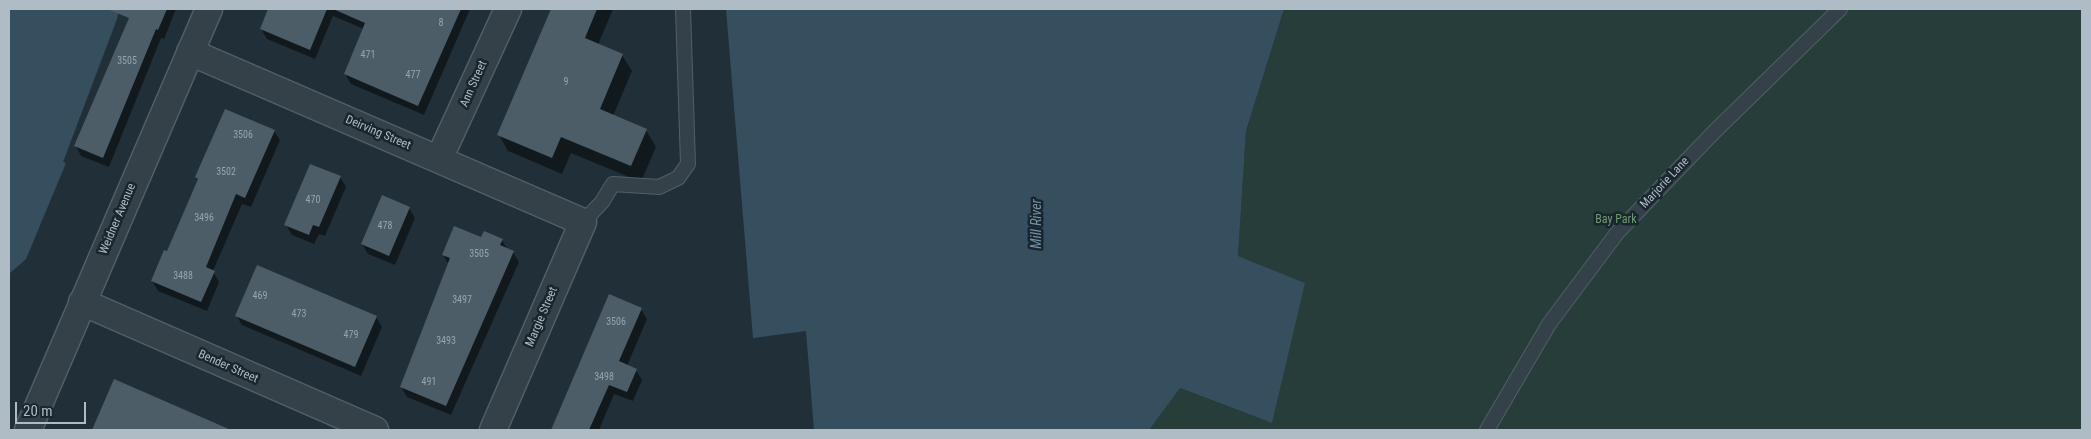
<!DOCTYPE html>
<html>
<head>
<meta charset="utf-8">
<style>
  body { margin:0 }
  #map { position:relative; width:2091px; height:439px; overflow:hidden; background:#213038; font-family:"Roboto Condensed",sans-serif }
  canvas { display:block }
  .frame { position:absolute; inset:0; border:10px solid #afbcc5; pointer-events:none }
  .scale { position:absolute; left:15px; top:402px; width:71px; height:22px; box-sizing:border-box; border:2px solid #afbcc5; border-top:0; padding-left:6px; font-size:15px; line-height:18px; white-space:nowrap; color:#afbcc5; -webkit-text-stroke:4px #1a262d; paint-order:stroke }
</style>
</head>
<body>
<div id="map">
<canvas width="2091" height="439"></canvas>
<div class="frame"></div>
<div class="scale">20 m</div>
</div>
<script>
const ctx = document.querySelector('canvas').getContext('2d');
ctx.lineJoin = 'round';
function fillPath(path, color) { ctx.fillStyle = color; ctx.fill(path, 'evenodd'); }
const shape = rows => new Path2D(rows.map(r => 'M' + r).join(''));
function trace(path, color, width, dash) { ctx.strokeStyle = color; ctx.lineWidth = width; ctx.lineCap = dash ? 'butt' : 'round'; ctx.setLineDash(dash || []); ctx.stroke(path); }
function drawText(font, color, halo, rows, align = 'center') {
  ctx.font = font + ' "Roboto Condensed",sans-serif'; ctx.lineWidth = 5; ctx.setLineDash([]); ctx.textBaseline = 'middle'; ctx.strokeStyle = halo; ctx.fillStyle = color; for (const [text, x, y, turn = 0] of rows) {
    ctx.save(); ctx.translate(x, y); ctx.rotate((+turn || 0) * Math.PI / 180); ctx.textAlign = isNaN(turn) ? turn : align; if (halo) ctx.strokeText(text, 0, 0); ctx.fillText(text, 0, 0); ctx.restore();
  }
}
const green = shape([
  [1284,9,2082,9,2082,430,1149,430,1179,388,1272,423,1304,283,1238,256,1246,131]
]);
const water = shape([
  [9,9,119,9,117,19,63,162,66,163,26,259,9,274],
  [726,9,1284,9,1246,131,1238,256,1305,283,1272,423,1180,388,1149,430,814,430,806,331,753,338]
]);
const shadow = shape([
  [133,9,176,9,164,39,161,38,109,167,81,156,76,146],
  [270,9,470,9,424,115,351,84,345,74,364,29,333,16,315,59,267,39,261,29],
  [552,9,613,9,598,45,622,55,632,71,613,116,646,130,656,147,641,182,571,153,562,174,508,151,499,135],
  [274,131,280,140,251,207,242,204,213,271,219,282,207,311,158,291,152,281,168,253,198,181,196,177],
  [340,177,346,187,325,236,319,234,314,244,292,235,286,225],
  [409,208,415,218,395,265,368,254,362,244],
  [482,239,502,240,508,250,513,252,519,262,451,415,407,397,401,387,449,265,443,255],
  [609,296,641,309,647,319,627,366,636,370,642,380,633,401,614,394,599,430,553,430],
  [236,315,376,317,382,327,361,376,242,325],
  [114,381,230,430,93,430]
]);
const building = shape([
  [107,9,167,9,158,30,156,29,103,158,74,146,129,18],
  [268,9,327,9,310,50,260,29],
  [333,9,461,9,418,106,344,74,365,23],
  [551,9,597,9,585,38,623,54,600,109,647,129,631,166,561,137,552,158,497,135],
  [225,109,275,130,245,198,236,194,206,267,215,271,201,302,151,281,164,250,167,251,198,179,195,177],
  [310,164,341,176,319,227,313,225,309,235,284,225],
  [382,195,410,207,389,256,361,244],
  [454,226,481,237,484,231,503,239,500,245,514,251,446,406,400,387,450,258,442,255],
  [257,265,377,316,355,367,235,316],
  [609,294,642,308,619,361,637,369,627,392,609,385,589,430,551,430],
  [114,379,231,430,92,430]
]);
const service = shape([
  [583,222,602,202,613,184,659,187,678,178,688,164,683,9],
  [1487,430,1549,324,1617,233,1714,132,1840,9]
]);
const minor = shape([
  [190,52,583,222,493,430],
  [439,159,508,9],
  [82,302,375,430],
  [28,430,209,9]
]);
const numberNames = [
  ["8",441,23],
  ["471",368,55],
  ["3505",127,61],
  ["477",413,75],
  ["9",566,82],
  ["3506",243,135],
  ["3502",226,172],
  ["470",313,200],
  ["3496",204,218],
  ["478",385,226],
  ["3505",479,254],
  ["3488",183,276],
  ["469",260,296],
  ["3497",462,300],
  ["473",299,314],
  ["3506",616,322],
  ["479",351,335],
  ["3493",446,341],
  ["3498",604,377],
  ["491",429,382]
];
const streetNames = [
  ["Ann Street",474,84,-66],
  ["Deirving Street",378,133,23],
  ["Marjorie Lane",1665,183,-47],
  ["Weidner Avenue",118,219,-67],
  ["Margie Street",542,317,-67],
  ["Bender Street",228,367,24]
];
const parkNames = [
  ["Bay Park",1616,220]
];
const waterNames = [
  ["Mill River",1037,224,-90]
];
fillPath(green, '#263d39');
fillPath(water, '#354f5f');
fillPath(shadow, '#0007');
fillPath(building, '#4c5d67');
trace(service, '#525f66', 16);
trace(minor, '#525f66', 29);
trace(service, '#354148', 14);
trace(minor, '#354148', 26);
drawText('10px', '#96a4ae', null, numberNames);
drawText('12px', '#afbcc5', '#1a262d', streetNames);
drawText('12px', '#6f9a70', '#1a262d', parkNames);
drawText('italic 14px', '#7094a8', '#1a262d', waterNames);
</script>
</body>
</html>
